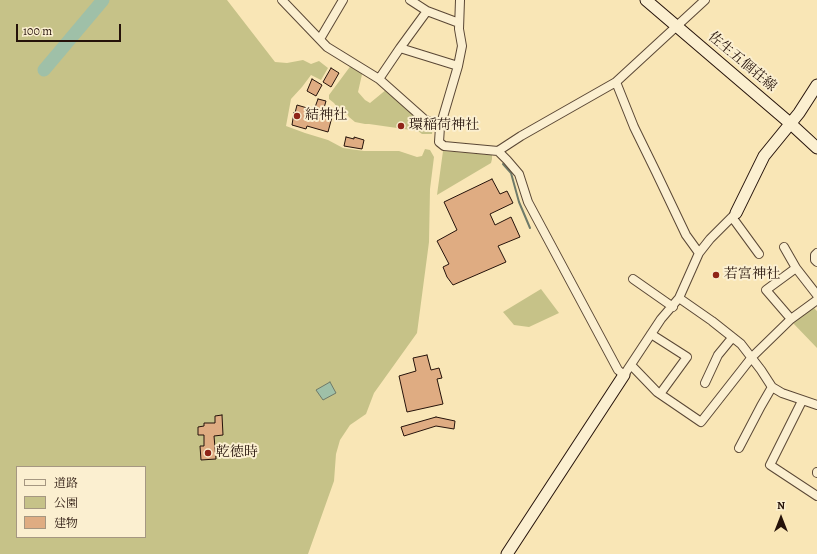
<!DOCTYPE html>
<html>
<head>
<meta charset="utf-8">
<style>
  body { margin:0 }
  #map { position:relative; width:817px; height:554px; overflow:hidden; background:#f9e6b6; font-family:Alegreya,"Noto Serif JP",serif }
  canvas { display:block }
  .legend { position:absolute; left:16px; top:466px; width:130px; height:72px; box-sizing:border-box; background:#fbefd0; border:1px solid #a59781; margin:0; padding:5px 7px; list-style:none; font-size:12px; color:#25120a }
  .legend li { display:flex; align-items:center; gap:8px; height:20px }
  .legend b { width:20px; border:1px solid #a59781 }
  .north { position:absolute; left:761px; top:498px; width:40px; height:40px; -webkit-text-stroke:3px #fbefd0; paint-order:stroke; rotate:0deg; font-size:11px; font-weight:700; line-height:16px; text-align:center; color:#25120a }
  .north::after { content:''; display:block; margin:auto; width:14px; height:18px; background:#25120a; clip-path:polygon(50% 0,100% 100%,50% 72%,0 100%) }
  .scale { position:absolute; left:16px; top:24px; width:105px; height:18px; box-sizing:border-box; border:2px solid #25120a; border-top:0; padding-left:5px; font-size:12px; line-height:14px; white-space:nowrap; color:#25120a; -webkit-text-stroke:3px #fbefd0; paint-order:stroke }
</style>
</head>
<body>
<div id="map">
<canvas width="817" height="554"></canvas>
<ul class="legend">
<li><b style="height:5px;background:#fbefd0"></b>道路</li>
<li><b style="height:11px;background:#c6c288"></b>公園</li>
<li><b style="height:11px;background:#dfac82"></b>建物</li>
</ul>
<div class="north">N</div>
<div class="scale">100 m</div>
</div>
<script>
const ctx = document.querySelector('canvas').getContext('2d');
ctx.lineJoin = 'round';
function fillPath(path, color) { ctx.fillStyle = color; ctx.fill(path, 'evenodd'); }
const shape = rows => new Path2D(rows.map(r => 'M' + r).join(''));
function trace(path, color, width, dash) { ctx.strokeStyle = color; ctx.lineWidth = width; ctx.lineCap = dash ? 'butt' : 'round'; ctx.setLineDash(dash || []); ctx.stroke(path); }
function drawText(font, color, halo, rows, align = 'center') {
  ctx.font = font + ' Alegreya,"Noto Serif JP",serif'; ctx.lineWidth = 4; ctx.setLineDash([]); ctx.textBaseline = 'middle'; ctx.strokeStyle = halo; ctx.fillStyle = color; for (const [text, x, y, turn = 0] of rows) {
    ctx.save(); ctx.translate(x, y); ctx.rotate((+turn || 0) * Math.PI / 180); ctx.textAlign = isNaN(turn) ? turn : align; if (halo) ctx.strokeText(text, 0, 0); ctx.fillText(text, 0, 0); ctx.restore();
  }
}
const green = shape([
  [0,0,227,0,275,62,287,63,303,60,311,64,319,61,328,68,321,80,311,75,302,87,291,99,286,126,305,133,328,140,343,148,364,151,399,151,417,157,422,156,425,149,430,150,434,157,430,189,429,242,417,333,374,393,366,414,350,425,340,440,336,454,334,481,308,554,0,554],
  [17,467,145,467,145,537,17,537],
  [352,64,363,70,358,92,365,100,370,103,387,89,433,126,432,134,422,134,418,131,369,124,365,124,355,122,349,117,346,112,342,113,340,111,334,103,329,99,329,95],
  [443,151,492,155,492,159,491,163,437,195],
  [541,289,559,313,529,327,514,325,503,312],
  [814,308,817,311,817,348,792,322]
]);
const water = shape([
  [330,382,336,393,323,400,316,390,330,382]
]);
const stream = shape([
  [503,164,511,173,519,202,530,228]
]);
const river = shape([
  [44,70,103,0]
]);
const building = shape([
  [331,68,339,73,331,87,323,82,331,68],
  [312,79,322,85,316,96,307,91,312,79],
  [318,99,326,101,322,115,332,117,328,132,307,126,306,129,292,125,294,112,295,113,297,105,314,110,318,99],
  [346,137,354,139,354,137,364,140,362,149,344,146,346,137],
  [492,179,500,194,507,191,513,203,490,214,495,225,511,217,520,237,498,246,506,262,453,285,447,277,443,267,449,264,437,241,457,230,444,202,492,179],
  [427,355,431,370,439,368,442,378,437,379,443,404,407,412,399,376,416,371,413,358,427,355],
  [222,415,223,435,214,436,216,459,201,460,200,446,204,446,204,435,198,435,198,427,204,426,204,423,215,423,215,416,222,415],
  [436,417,455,421,454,429,436,426,404,436,401,427,436,417]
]);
const street = shape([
  [282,0,327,47,379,79,424,119,440,127],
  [410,0,427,11,459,23],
  [460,0,459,29,462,46,458,66,440,127,439,142,444,146,498,151,507,160,519,174,528,202,618,370,624,375,661,319,679,298,699,253,710,239,736,213],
  [427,11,400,48,458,66],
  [320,39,343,0],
  [379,79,400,48],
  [616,82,634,127,656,172,686,235,699,253],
  [498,151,521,136,616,82,705,0],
  [732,217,759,254],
  [784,247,796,268,766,290,791,319],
  [817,253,815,255,815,260,817,262],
  [796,268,817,295],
  [633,279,673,307],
  [679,298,712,321,741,344,761,370,772,387,782,393,817,405],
  [651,334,687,357,660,394],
  [631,365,657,392,701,422,752,357,791,319,817,300],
  [705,383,718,355,732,338],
  [802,401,770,465,817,496],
  [739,448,761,406,772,387],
  [817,472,817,473]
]);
const secondary = shape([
  [646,0,791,124,817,148],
  [736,213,764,156,799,113,817,85],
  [507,554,624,375]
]);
const markers = [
  [297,116,4,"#8f2418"],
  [401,126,4,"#8f2418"],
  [716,275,4,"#8f2418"],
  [208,453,4,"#8f2418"]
];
const streetNames = [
  ["佐生五個荘線",742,62,40]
];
const poiNames = [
  ["結神社",305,116],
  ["環稲荷神社",409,126],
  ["若宮神社",724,275],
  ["乾徳時",216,453]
];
fillPath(green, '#c6c288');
fillPath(water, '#9fc0a8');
trace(water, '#6e7a69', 1);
trace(stream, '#6e7a69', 2);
trace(river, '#9fc0a8', 13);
fillPath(building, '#dfac82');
trace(building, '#25120a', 1);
trace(street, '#5a4735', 10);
trace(secondary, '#25120a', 13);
trace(street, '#fbefd0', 8);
trace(secondary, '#fbefd0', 11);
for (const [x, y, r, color] of markers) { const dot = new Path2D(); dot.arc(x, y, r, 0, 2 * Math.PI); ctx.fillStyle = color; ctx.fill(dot); trace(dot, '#fbefd0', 1.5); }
drawText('14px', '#25120a', '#fbefd0', streetNames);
drawText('14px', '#25120a', '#fbefd0', poiNames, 'left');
</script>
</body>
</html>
